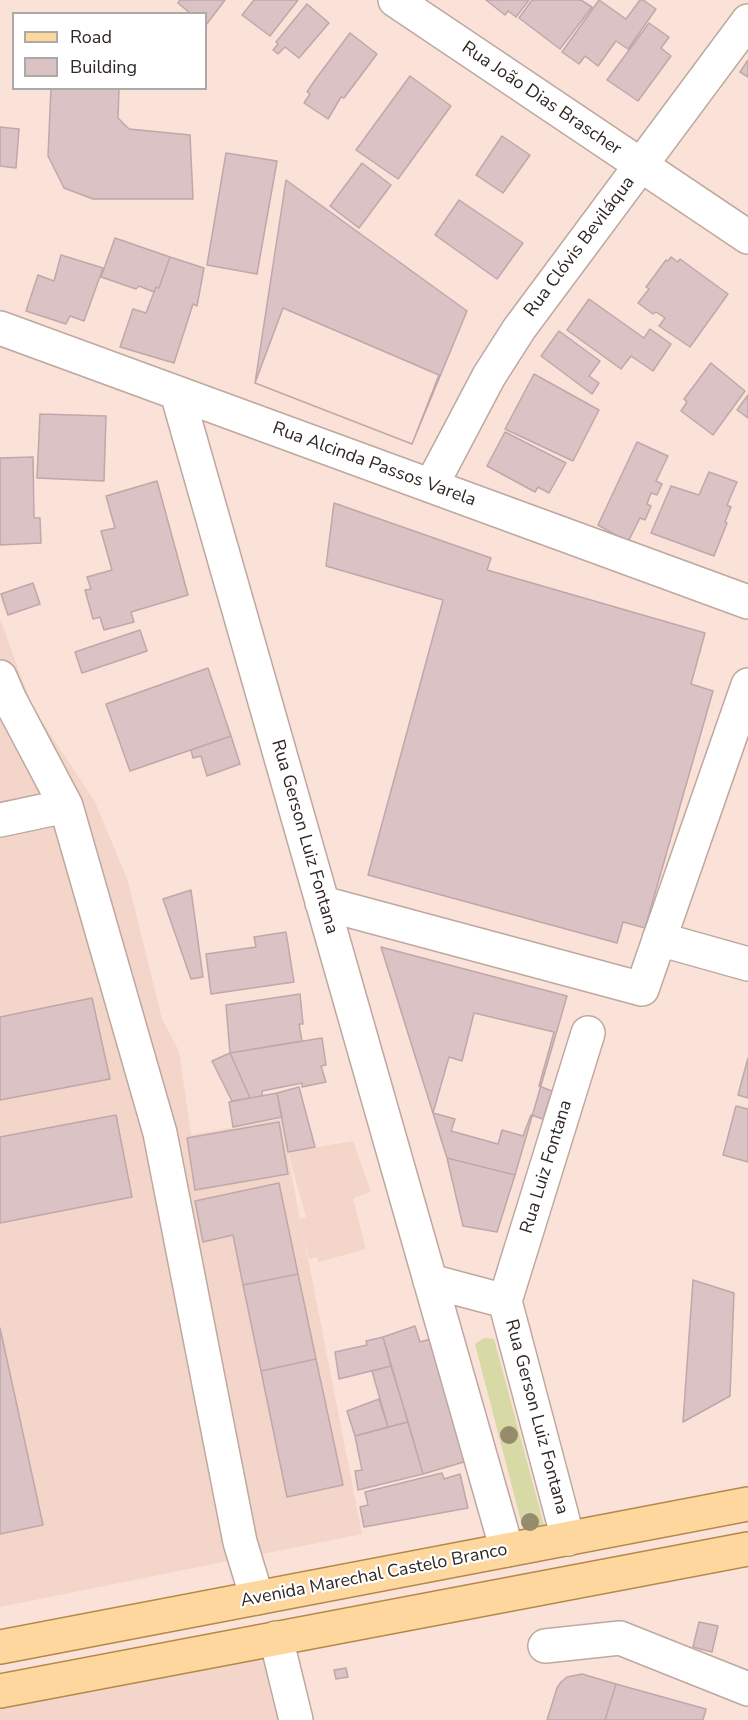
<!DOCTYPE html>
<html>
<head>
<meta charset="utf-8">
<style>
  body { margin:0 }
  #map { position:relative; width:748px; height:1720px; overflow:hidden; background:#fae2d9; font-family:"Nunito Sans",sans-serif }
  canvas { display:block }
  .legend { position:absolute; left:12px; top:12px; width:195px; height:78px; box-sizing:border-box; background:#fff; border:2px solid #aca9a7; margin:0; padding:8px 10px; list-style:none; font-size:18px; color:#302824 }
  .legend li { display:flex; align-items:center; gap:12px; height:30px }
  .legend b { width:30px; border:2px solid #aca9a7 }
</style>
</head>
<body>
<div id="map">
<canvas width="748" height="1720"></canvas>
<ul class="legend">
<li><b style="height:8px;background:#fdd79d"></b>Road</li>
<li><b style="height:16px;background:#dbc2c5"></b>Building</li>
</ul>
</div>
<script>
const ctx = document.querySelector('canvas').getContext('2d');
ctx.lineJoin = 'round';
function fillPath(path, color) { ctx.fillStyle = color; ctx.fill(path, 'evenodd'); }
const shape = rows => new Path2D(rows.map(r => 'M' + r).join(''));
function trace(path, color, width, dash) { ctx.strokeStyle = color; ctx.lineWidth = width; ctx.lineCap = dash ? 'butt' : 'round'; ctx.setLineDash(dash || []); ctx.stroke(path); }
function drawText(font, color, halo, rows, align = 'center') {
  ctx.font = font + ' "Nunito Sans",sans-serif'; ctx.lineWidth = 4.5; ctx.setLineDash([]); ctx.textBaseline = 'middle'; ctx.strokeStyle = halo; ctx.fillStyle = color; for (const [text, x, y, turn = 0] of rows) {
    ctx.save(); ctx.translate(x, y); ctx.rotate((+turn || 0) * Math.PI / 180); ctx.textAlign = isNaN(turn) ? turn : align; if (halo) ctx.strokeText(text, 0, 0); ctx.fillText(text, 0, 0); ctx.restore();
  }
}
const built = shape([
  [0,619,33,708,95,802,128,881,162,1019,179,1051,191,1135,281,1119,300,1219,306,1217,288,1152,353,1141,371,1192,353,1198,366,1249,318,1262,317,1257,309,1259,301,1223,362,1534,0,1607],
  [268,1652,284,1720,0,1720,0,1704]
]);
const green = shape([
  [484,1338,494,1339,544,1525,540,1534,524,1533,475,1344]
]);
const building = shape([
  [180,0,225,0,206,25,206,14,191,14,178,3,180,0],
  [254,0,298,0,270,36,242,15,254,0],
  [486,0,529,0,516,17,508,11,505,15,486,0],
  [532,0,581,0,592,7,560,49,519,18,532,0],
  [599,0,626,19,640,0,643,0,656,9,628,49,616,41,598,66,585,56,579,64,562,52,599,0],
  [307,4,329,23,299,58,285,47,278,54,273,50,278,44,276,42,307,4],
  [649,23,669,37,661,48,671,56,638,101,607,80,649,23],
  [350,33,377,54,344,98,341,97,328,119,304,103,310,94,307,92,315,80,350,33],
  [748,60,748,77,740,72,748,60],
  [410,76,451,106,398,179,356,150,410,76],
  [51,88,119,88,118,118,129,129,190,135,193,199,93,199,64,188,48,156,51,88],
  [0,127,19,129,16,168,0,166,0,127],
  [502,136,530,155,503,193,476,175,502,136],
  [226,153,277,161,257,274,207,265,226,153],
  [362,163,391,185,359,228,330,206,362,163],
  [286,180,467,311,412,444,255,383,286,180],
  [459,200,523,243,497,279,435,235,459,200],
  [115,238,170,257,159,288,156,287,154,292,139,286,136,289,101,277,115,238],
  [61,255,103,268,84,321,70,316,66,324,26,311,38,275,54,281,61,255],
  [170,257,204,268,197,306,193,304,174,363,120,347,133,309,146,313,156,287,159,288,170,257],
  [671,257,678,262,680,259,728,294,690,347,659,326,665,318,656,312,653,314,638,303,649,289,646,287,666,260,668,261,671,257],
  [589,299,644,338,650,329,671,344,653,371,631,356,621,369,567,330,589,299],
  [283,308,439,375,412,444,255,383,283,308],
  [559,331,600,361,589,376,599,383,592,394,541,356,559,331],
  [711,363,745,391,713,435,681,411,687,402,684,399,711,363],
  [534,374,599,410,573,461,505,429,534,374],
  [748,395,748,418,737,410,748,395],
  [40,414,106,416,104,481,37,478,40,414],
  [505,432,566,463,549,493,538,487,535,492,487,466,505,432],
  [637,442,668,456,656,481,662,484,657,495,651,493,647,504,651,506,645,520,640,518,628,542,598,525,637,442],
  [33,457,34,518,40,518,41,543,0,545,0,458,33,457],
  [709,472,737,482,727,505,731,507,725,522,727,523,714,556,651,533,671,486,699,495,709,472],
  [157,481,188,595,131,612,134,622,104,630,100,617,93,619,85,590,91,589,87,577,112,570,101,531,115,528,106,496,157,481],
  [334,503,491,558,487,570,705,633,691,684,713,691,645,928,623,922,617,943,368,875,443,600,326,566,334,503],
  [33,583,40,604,8,615,1,594,33,583],
  [140,630,147,651,82,673,75,652,140,630],
  [208,668,231,736,130,771,106,704,208,668],
  [231,736,240,764,207,776,201,756,193,758,191,750,231,736],
  [191,890,203,977,191,979,163,899,191,890],
  [286,932,294,982,211,994,206,954,256,947,254,937,286,932],
  [381,947,567,996,515,1175,447,1158,381,947],
  [300,994,303,1024,299,1024,302,1041,230,1053,226,1005,300,994],
  [92,998,110,1079,0,1100,0,1017,92,998],
  [474,1013,554,1032,539,1086,552,1091,543,1119,531,1115,523,1136,502,1130,498,1144,451,1131,455,1119,433,1113,449,1057,462,1061,474,1013],
  [322,1038,326,1065,321,1066,326,1082,302,1087,302,1083,262,1091,262,1096,250,1098,230,1053,322,1038],
  [230,1053,250,1098,232,1101,212,1061,230,1053],
  [748,1058,748,1098,738,1095,748,1058],
  [299,1087,315,1147,288,1152,277,1093,299,1087],
  [277,1093,282,1117,233,1127,229,1102,277,1093],
  [736,1106,748,1109,748,1162,723,1155,736,1106],
  [116,1115,132,1197,0,1223,0,1137,116,1115],
  [279,1122,288,1174,195,1190,187,1138,279,1122],
  [447,1158,515,1175,497,1232,463,1226,447,1158],
  [279,1183,298,1274,243,1285,233,1235,203,1242,195,1201,279,1183],
  [298,1274,316,1359,261,1371,243,1285,298,1274],
  [693,1280,734,1293,730,1396,683,1422,693,1280],
  [415,1326,420,1342,434,1338,467,1461,423,1474,383,1337,415,1326],
  [0,1328,43,1525,0,1534,0,1328],
  [383,1337,391,1366,339,1379,335,1352,367,1345,366,1341,383,1337],
  [316,1359,343,1485,287,1497,261,1371,316,1359],
  [391,1366,408,1422,388,1427,372,1371,391,1366],
  [379,1399,388,1427,355,1436,347,1411,379,1399],
  [408,1422,423,1474,358,1490,355,1471,362,1470,355,1436,408,1422],
  [442,1473,444,1479,460,1474,468,1508,364,1527,360,1507,368,1505,365,1492,442,1473],
  [699,1622,718,1626,712,1652,693,1647,699,1622],
  [346,1668,348,1677,336,1679,334,1670,346,1668],
  [582,1674,616,1684,605,1720,547,1720,557,1688,561,1682,567,1677,582,1674],
  [616,1684,706,1709,703,1720,605,1720,616,1684]
]);
const minor = shape([
  [395,0,748,237],
  [0,328,748,602],
  [177,393,507,1550],
  [431,486,489,376,519,329,748,21],
  [0,677,10,700,66,806],
  [0,820,66,806,160,1133,240,1542,257,1598],
  [322,903,642,989,748,685],
  [659,939,748,964],
  [430,1281,505,1301,568,1539],
  [505,1301,588,1033],
  [276,1638,296,1720],
  [545,1646,620,1638,748,1689]
]);
const major = shape([
  [0,1647,748,1504],
  [0,1691,748,1549]
]);
const trees = [
  [509,1435],
  [530,1522]
];
const streetNames = [
  ["Rua João Dias Brascher",541,99,34],
  ["Rua Clóvis Beviláqua",580,247,-53],
  ["Rua Alcinda Passos Varela",374,465,20],
  ["Rua Gerson Luiz Fontana",304,837,74],
  ["Rua Luiz Fontana",547,1167,-73],
  ["Rua Gerson Luiz Fontana",536,1417,75],
  ["Avenida Marechal Castelo Branco",374,1576,-11]
];
fillPath(built, '#f4d5c9');
fillPath(green, '#d8daa5');
fillPath(building, '#dbc2c5');
trace(building, '#bfa7aa', 1.5);
trace(minor, '#bea89f', 36);
trace(major, '#b48948', 36);
trace(minor, '#fff', 33);
trace(major, '#fdd79d', 33);
ctx.fillStyle = '#968b6b';
for (const [x, y] of trees) { ctx.beginPath(); ctx.arc(x, y, 9, 0, 2 * Math.PI); ctx.fill(); }
drawText('18px', '#302824', '#fff', streetNames);
</script>
</body>
</html>
